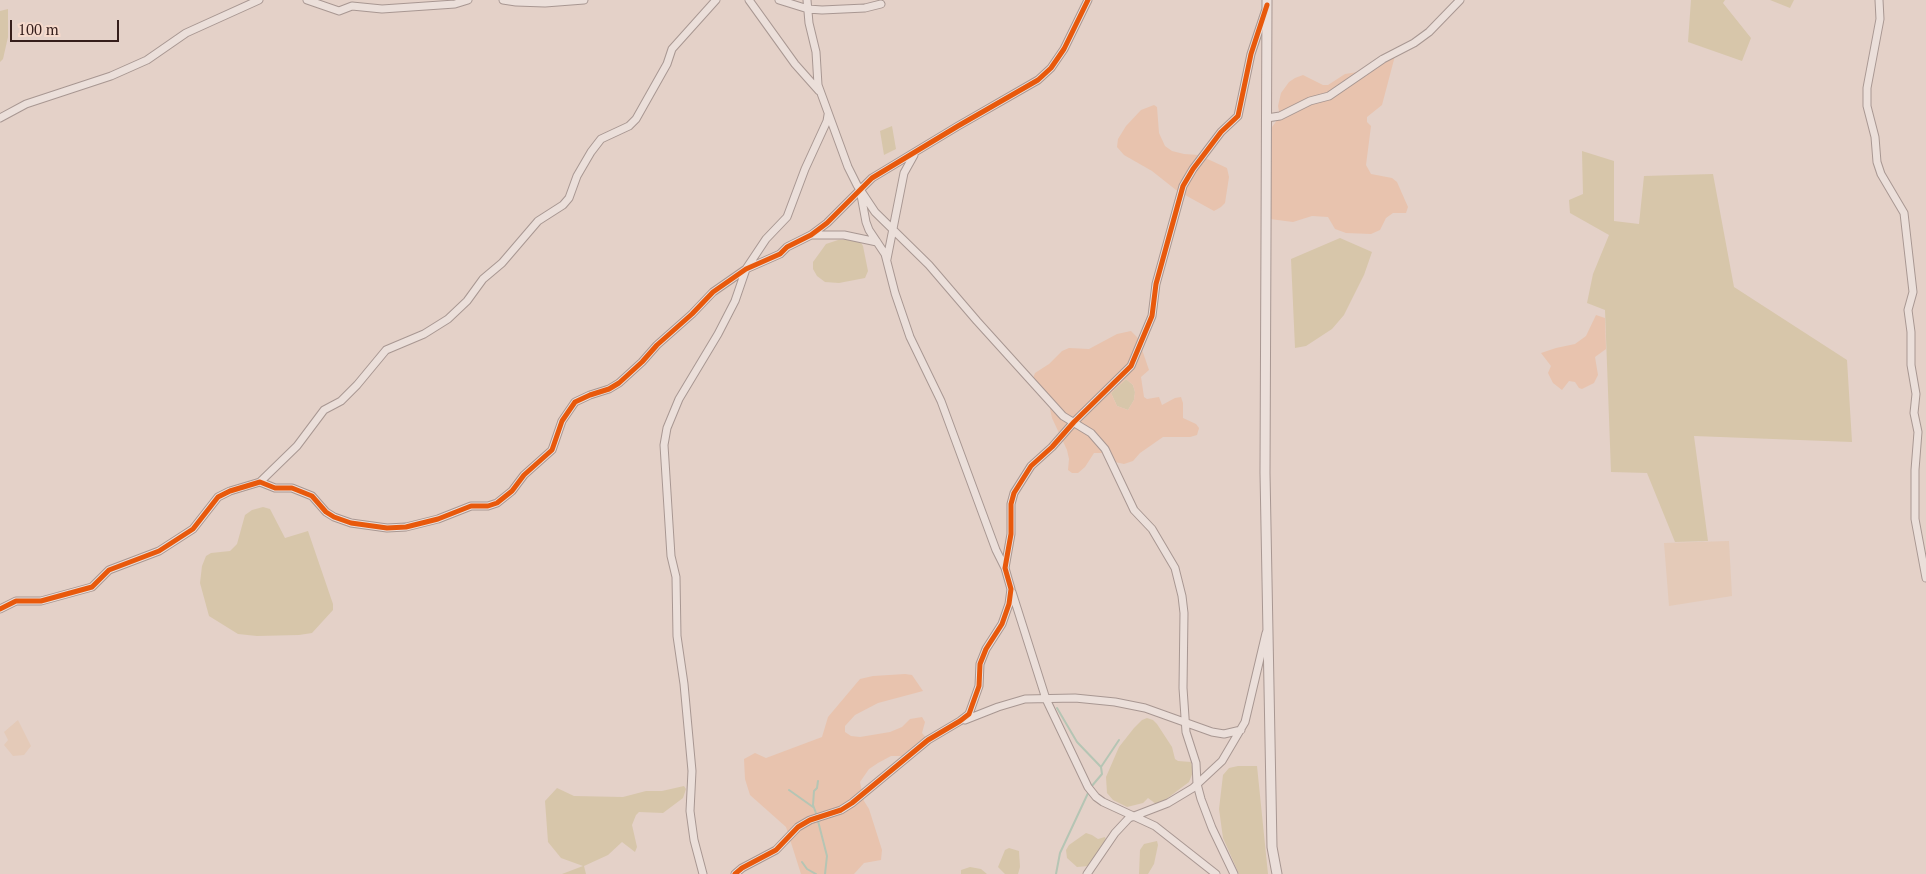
<!DOCTYPE html>
<html>
<head>
<meta charset="utf-8">
<style>
  body { margin:0 }
  #map { position:relative; width:1926px; height:874px; overflow:hidden; background:#e4d1c8; font-family:"PT Serif",serif }
  canvas { display:block }
  .scale { position:absolute; left:10px; top:20px; width:109px; height:22px; box-sizing:border-box; border:2px solid #351e1b; border-top:0; padding-left:6px; font-size:15px; line-height:18px; white-space:nowrap; color:#351e1b; -webkit-text-stroke:4px #f6dacc; paint-order:stroke }
</style>
</head>
<body>
<div id="map">
<canvas width="1926" height="874"></canvas>
<div class="scale">100 m</div>
</div>
<script>
const ctx = document.querySelector('canvas').getContext('2d');
ctx.lineJoin = 'round';
function fillPath(path, color) { ctx.fillStyle = color; ctx.fill(path, 'evenodd'); }
const shape = rows => new Path2D(rows.map(r => 'M' + r).join(''));
function trace(path, color, width, dash) { ctx.strokeStyle = color; ctx.lineWidth = width; ctx.lineCap = dash ? 'butt' : 'round'; ctx.setLineDash(dash || []); ctx.stroke(path); }
const farmland = shape([
  [1729,541,1732,596,1669,606,1664,543],
  [18,720,31,746,24,755,13,756,4,745,8,740,4,732]
]);
const green = shape([
  [1691,0,1725,0,1723,3,1751,38,1742,61,1688,42],
  [1770,0,1794,0,1790,8],
  [8,9,8,37,3,59,0,62,0,11],
  [892,126,896,149,884,155,880,131],
  [1582,151,1614,161,1614,221,1639,224,1644,176,1713,174,1734,287,1847,360,1852,442,1694,436,1708,541,1675,542,1647,473,1611,472,1605,310,1587,303,1593,274,1609,235,1570,213,1569,200,1583,194],
  [1340,238,1372,252,1364,275,1344,315,1332,329,1306,346,1295,348,1291,259],
  [849,239,860,241,863,246,868,271,865,278,839,283,825,282,817,276,813,269,813,262,826,244,838,240],
  [1126,379,1133,385,1135,392,1134,400,1128,410,1117,406,1111,393],
  [263,507,270,509,285,538,308,531,333,604,333,610,312,633,299,635,257,636,238,634,209,616,200,583,202,566,206,556,211,553,230,551,237,544,245,515,252,510],
  [1147,718,1153,720,1157,724,1172,747,1175,759,1178,761,1191,762,1193,772,1189,782,1161,803,1156,804,1148,798,1143,803,1127,807,1113,800,1107,793,1106,777,1119,747,1134,728,1142,720],
  [1238,766,1257,766,1268,874,1239,874,1223,838,1219,809,1223,775,1229,768],
  [684,786,686,789,683,798,663,813,639,812,636,815,632,825,637,847,635,852,622,842,608,855,584,866,586,874,562,874,583,866,561,858,548,842,545,801,557,788,574,796,623,797,646,791,662,791],
  [1086,833,1092,835,1098,839,1105,837,1106,840,1089,866,1077,867,1067,858,1066,850,1069,845],
  [1157,841,1158,845,1154,864,1148,874,1139,874,1140,850,1144,844],
  [1009,848,1019,851,1020,867,1018,874,1005,874,998,867,1005,850],
  [970,867,981,869,987,874,961,874,961,870]
]);
const sand = shape([
  [1396,52,1382,105,1367,117,1367,122,1371,126,1366,165,1371,174,1392,178,1397,182,1408,207,1406,213,1393,213,1386,218,1380,230,1371,234,1346,233,1335,229,1328,217,1312,216,1293,222,1270,219,1272,127,1280,116,1278,106,1281,93,1289,82,1295,78,1303,75,1323,85,1328,85,1345,74,1364,71],
  [1154,105,1157,107,1159,133,1165,146,1172,151,1184,154,1199,155,1227,168,1229,177,1225,203,1221,207,1214,211,1176,190,1152,171,1124,155,1117,147,1118,139,1126,126,1141,110],
  [1596,315,1605,318,1606,349,1595,357,1598,375,1594,383,1582,389,1579,388,1575,382,1569,381,1562,390,1553,383,1548,373,1551,366,1541,353,1556,348,1575,344,1586,336],
  [1131,331,1138,338,1149,370,1141,377,1144,397,1147,399,1159,397,1162,405,1175,398,1181,397,1183,403,1183,418,1196,424,1199,428,1197,435,1190,437,1163,437,1140,453,1133,461,1124,464,1115,462,1106,453,1094,453,1085,467,1078,473,1072,473,1068,470,1069,459,1067,450,1052,418,1050,409,1050,401,1032,381,1035,373,1049,364,1062,351,1069,348,1089,349,1117,334],
  [1126,379,1133,385,1135,392,1134,400,1128,410,1117,406,1111,393],
  [905,674,912,675,923,691,878,703,855,715,845,726,845,732,851,736,860,737,890,732,902,727,910,719,922,717,925,722,922,733,928,740,909,756,891,756,878,763,869,769,860,782,864,801,869,809,882,850,881,860,864,863,854,874,801,874,786,827,750,795,745,779,744,759,755,753,766,758,822,737,828,717,860,679,873,676]
]);
const stream = shape([
  [1057,708,1077,742,1101,767,1102,774,1091,787],
  [1101,767,1119,740],
  [789,790,813,807],
  [817,816,813,805,814,791,817,788,818,781],
  [818,821,827,856,825,874],
  [802,862,807,869,816,874],
  [1056,874,1060,853,1089,791]
]);
const minor = shape([
  [307,0,339,11,352,6,382,9,455,4,468,0],
  [503,0,516,2,545,3,584,0],
  [749,0,795,64,819,91],
  [779,0,808,9,822,10,865,8,881,4],
  [807,0,809,23,816,52,818,85,848,167,857,185,875,212,929,265,977,321,1063,416,1091,433,1105,449,1134,510,1152,529,1175,568,1182,596,1184,613,1183,688,1186,732,1196,763,1197,784,1201,799,1212,828,1234,874],
  [1879,0,1880,19,1867,88,1867,106,1875,137,1877,162,1881,174,1904,213,1913,292,1908,310,1911,332,1911,365,1916,394,1914,413,1918,432,1915,470,1915,519,1926,578],
  [0,118,26,104,111,76,147,60,186,33,259,0],
  [1267,118,1280,116,1310,101,1329,96,1383,59,1414,43,1429,32,1460,0],
  [861,195,866,222,869,230,885,254,895,293,910,337,941,401,996,550,1005,568],
  [811,235,844,235,877,242],
  [887,259,904,173,914,155],
  [260,482,297,446,324,410,341,401,357,385,386,350,424,334,448,319,467,301,483,279,502,263,538,221,563,205,569,198,577,176,591,152,601,139,629,126,636,119,667,64,672,49,716,0],
  [1012,592,1046,699,1088,787,1096,797,1103,802,1155,826,1216,874],
  [0,609,16,601,41,601,92,587,109,570,159,551,193,529,218,497,230,491,260,482,275,488,292,488,312,496,326,512,334,517,351,523,387,528,406,527,438,519,471,506,488,506,497,503,512,491,524,475,552,450,562,421,575,402,590,395,609,389,619,383,642,362,657,345,692,314,713,292,746,269,780,254,787,247,811,235,827,223,872,178,958,126,1038,80,1051,68,1064,49,1088,0],
  [965,720,998,707,1025,699,1075,698,1115,702,1145,708,1212,732,1224,734,1241,730],
  [703,874,694,840,690,811,692,771,684,684,677,636,676,577,671,556,664,445,667,428,679,399,718,334,735,301,746,269,766,239,787,217,805,169,827,121,828,115],
  [735,874,742,868,776,850,798,827,810,820,841,810,852,803,928,740,960,721,969,714,979,686,980,664,986,649,1002,624,1009,604,1011,589,1005,568,1011,534,1011,504,1014,493,1031,466,1052,447,1074,422,1131,366,1152,316,1156,284,1183,186,1193,169,1221,132,1238,116,1251,54,1265,12],
  [1087,874,1115,833,1129,818,1168,803,1193,788,1222,761,1245,722,1266,633]
]);
const tertiary = shape([
  [1267,0,1265,473,1272,847,1277,874]
]);
const cycleway = shape([
  [0,609,16,601,41,601,92,587,109,570,159,551,193,529,218,497,230,491,260,482,275,488,292,488,312,496,326,512,334,517,351,523,387,528,406,527,438,519,471,506,488,506,497,503,512,491,524,475,552,450,562,421,575,402,590,395,609,389,619,383,642,362,657,345,692,314,713,292,746,269,780,254,787,247,811,235,827,223,872,178,958,126,1038,80,1051,68,1064,49,1088,0],
  [735,874,742,868,776,850,798,827,810,820,841,810,852,803,928,740,960,721,969,714,979,686,980,664,986,649,1002,624,1009,604,1011,589,1005,568,1011,534,1011,504,1014,493,1031,466,1052,447,1074,422,1131,366,1152,316,1156,284,1183,186,1193,169,1221,132,1238,116,1251,54,1267,5]
]);
fillPath(farmland, '#e4cab8');
fillPath(green, '#d7c6aa');
fillPath(sand, '#e8c3ae');
trace(stream, '#b5c5b4', 2);
trace(minor, '#a89792', 9);
trace(tertiary, '#a89792', 11);
trace(minor, '#ebdfda', 7);
trace(tertiary, '#ebdfda', 9);
trace(cycleway, '#e8590c', 5);
</script>
</body>
</html>
